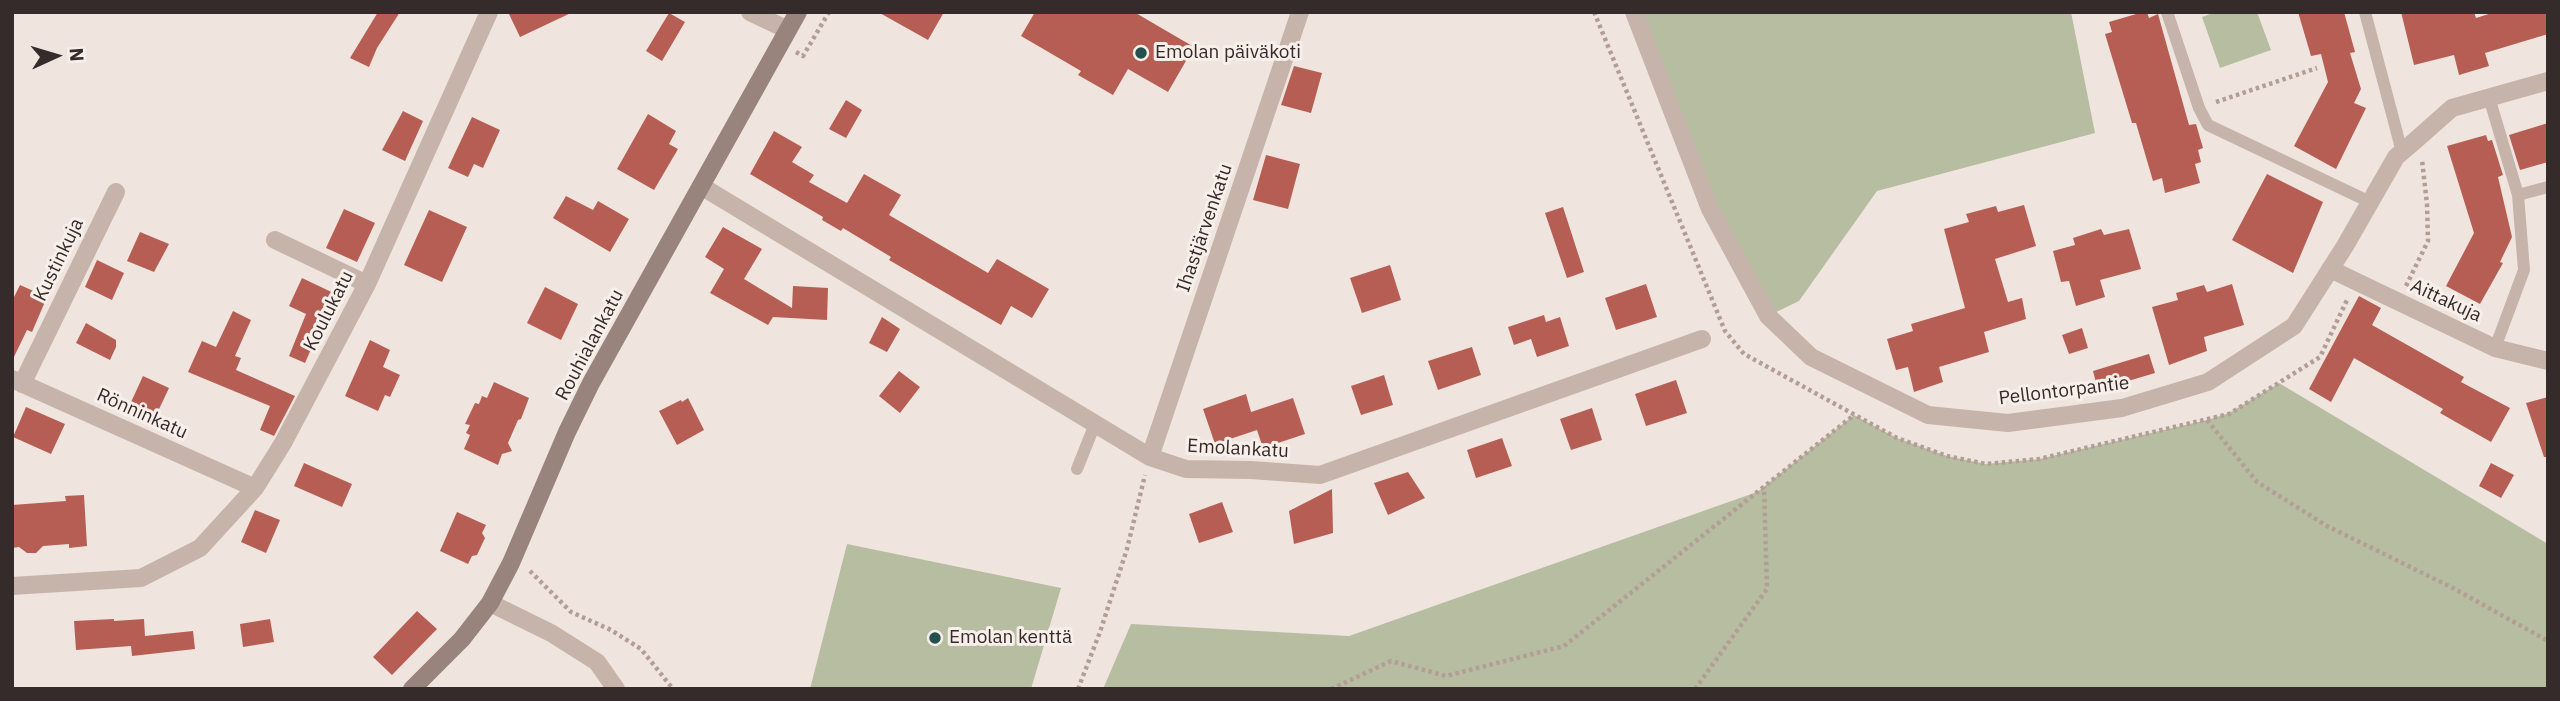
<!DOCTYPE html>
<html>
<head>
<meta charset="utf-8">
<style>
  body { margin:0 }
  #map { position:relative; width:2560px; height:701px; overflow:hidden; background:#efe5de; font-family:"IBM Plex Sans",sans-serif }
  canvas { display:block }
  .frame { position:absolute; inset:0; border:14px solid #352b2a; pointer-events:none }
  .north { position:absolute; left:21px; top:21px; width:70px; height:70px; -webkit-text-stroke:5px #f7efea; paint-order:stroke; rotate:86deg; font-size:19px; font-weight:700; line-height:28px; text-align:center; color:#352b2a }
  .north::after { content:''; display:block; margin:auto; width:24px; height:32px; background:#352b2a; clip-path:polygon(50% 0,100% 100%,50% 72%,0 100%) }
</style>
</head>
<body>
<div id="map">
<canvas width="2560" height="701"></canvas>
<div class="frame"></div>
<div class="north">N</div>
</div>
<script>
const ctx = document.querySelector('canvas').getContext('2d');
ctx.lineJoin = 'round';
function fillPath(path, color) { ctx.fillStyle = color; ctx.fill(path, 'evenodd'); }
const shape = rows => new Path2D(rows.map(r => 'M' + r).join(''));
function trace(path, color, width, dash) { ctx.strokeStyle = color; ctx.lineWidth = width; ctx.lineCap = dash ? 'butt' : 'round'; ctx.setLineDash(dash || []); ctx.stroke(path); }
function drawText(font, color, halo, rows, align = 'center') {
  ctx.font = font + ' "IBM Plex Sans",sans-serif'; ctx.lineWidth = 6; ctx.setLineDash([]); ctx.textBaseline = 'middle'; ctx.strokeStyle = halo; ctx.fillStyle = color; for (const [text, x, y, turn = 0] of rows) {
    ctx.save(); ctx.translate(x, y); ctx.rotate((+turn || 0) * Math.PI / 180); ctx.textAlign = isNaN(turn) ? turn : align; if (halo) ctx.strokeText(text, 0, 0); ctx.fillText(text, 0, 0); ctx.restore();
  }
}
const green = shape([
  [1634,12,2071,12,2095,133,1877,191,1799,301,1768,316,1710,209],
  [2216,12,2257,12,2271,50,2220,68,2202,17],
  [2279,383,2548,544,2548,689,1103,689,1131,624,1349,636,1757,492,1854,415,1897,438,1947,456,1986,464,2039,459,2207,420,2229,413],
  [847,544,1061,588,1031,689,810,689]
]);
const building = shape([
  [378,12,400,12,377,48,369,67,350,58],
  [508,12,573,12,520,37],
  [878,12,944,12,928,40],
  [1035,12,1134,12,1194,47,1168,92,1128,69,1113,95,1078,75,1081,71,1021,36],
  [2143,12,2147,12,2149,18,2158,14,2189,125,2196,124,2203,148,2198,150,2201,162,2195,164,2200,183,2165,193,2162,178,2153,181,2136,123,2132,123,2105,34,2112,32,2109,22],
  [2298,12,2344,12,2355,52,2350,53,2361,89,2354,103,2366,108,2336,169,2294,146,2328,82,2321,54,2311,56],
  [2401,12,2474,12,2476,18,2495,12,2548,12,2548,34,2485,53,2489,66,2459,75,2454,55,2414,65],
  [669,13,685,22,662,61,646,51],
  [1294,66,1322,73,1311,113,1281,105],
  [846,100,862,110,846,138,829,129],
  [403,111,423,121,405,161,382,150],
  [648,114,676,131,669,144,678,149,654,190,617,169],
  [472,117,500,130,483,168,474,164,468,177,448,168],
  [2548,123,2548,162,2520,170,2509,135],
  [774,131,802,147,792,162,814,175,809,182,847,203,864,174,901,195,889,215,988,273,997,259,1049,289,1032,318,1011,306,1001,325,889,260,891,257,843,228,841,231,822,220,823,217,750,174],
  [2486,135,2488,141,2492,140,2503,175,2498,177,2512,237,2500,262,2503,263,2480,304,2446,286,2474,233,2447,146],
  [1266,155,1300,164,1288,209,1253,200],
  [2267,174,2323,202,2293,273,2232,240],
  [566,196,593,210,598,201,629,219,610,252,553,218],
  [2024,205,2036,246,1995,259,2008,302,2022,298,2026,319,1984,332,1989,352,1939,367,1943,382,1914,392,1908,367,1896,370,1887,339,1913,331,1911,324,1965,308,1944,229,1969,222,1966,214,1996,206,1998,212],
  [1563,207,1584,272,1567,278,1545,213],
  [344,209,375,223,357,262,326,248],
  [429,210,467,227,442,282,404,265],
  [723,227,762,249,744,279,792,308,793,286,828,288,827,320,773,317,768,325,710,293,724,269,705,257],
  [2101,229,2104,235,2129,229,2141,269,2100,280,2105,297,2076,306,2069,281,2061,282,2053,251,2075,245,2073,238],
  [140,232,169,244,154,272,127,261],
  [97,260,124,273,112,300,85,287],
  [1390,265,1401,300,1362,313,1350,278],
  [302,278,342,297,329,325,323,322,305,363,289,356,306,314,289,306],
  [1646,284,1657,317,1616,330,1605,298],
  [2232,284,2244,325,2204,337,2207,351,2169,365,2152,307,2178,300,2176,293,2204,285,2207,292],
  [20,285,47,297,32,332,27,330,12,361,12,301],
  [545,287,578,304,561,340,527,323],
  [2359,296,2381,308,2372,325,2464,377,2461,382,2510,408,2491,442,2440,413,2443,409,2354,358,2331,402,2309,389],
  [233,311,251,320,235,356,241,358,236,370,295,396,274,436,260,430,270,406,188,372,202,341,216,347],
  [1544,315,1546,322,1560,317,1569,346,1537,357,1531,339,1514,345,1508,327],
  [882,317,900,329,887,352,869,343],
  [86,323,116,340,116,347,110,360,76,343],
  [2082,328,2088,348,2069,354,2062,335],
  [370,340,390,350,383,367,400,375,390,397,385,395,378,411,345,396],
  [1472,347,1481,375,1438,390,1428,361],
  [2149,354,2155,373,2098,390,2093,371],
  [899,371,920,387,900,413,879,396],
  [1384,375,1393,405,1361,415,1351,386],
  [143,376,169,388,152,424,126,413],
  [1676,380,1687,413,1646,426,1635,394],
  [494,382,529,398,521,419,518,420,508,443,512,451,502,454,498,465,464,449,470,435,466,433,470,425,465,424,475,403,479,404,482,396,487,398],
  [1246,394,1251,412,1293,398,1305,434,1263,448,1257,430,1215,444,1203,409],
  [2548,397,2548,457,2544,457,2526,403],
  [688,398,704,430,677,445,659,411,681,400,682,402],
  [26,407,65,424,51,454,13,437],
  [1592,408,1602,440,1571,450,1560,419],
  [1502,438,1512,466,1476,478,1467,450],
  [304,463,352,484,342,507,294,486],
  [2491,463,2514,475,2501,498,2479,486],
  [1408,472,1425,498,1388,515,1374,483],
  [1332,489,1333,533,1294,544,1289,511],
  [84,495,87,546,69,548,69,544,43,546,36,553,27,553,19,547,12,548,12,505,66,501,65,496],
  [1222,502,1233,532,1199,543,1189,514],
  [255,510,280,520,266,553,241,542],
  [457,512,486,525,482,533,485,538,477,555,472,556,468,564,440,551],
  [417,611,437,629,392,675,373,657],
  [114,619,114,621,144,619,145,636,193,631,195,649,132,656,131,646,76,650,74,621],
  [270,619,274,642,243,647,240,624]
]);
const path = shape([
  [1594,12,1725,331,1744,354,1897,438,1947,456,1986,464,2039,459,2229,414,2320,357,2348,298],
  [796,52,803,56,829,12],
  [2216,102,2317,68],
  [2406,286,2428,241,2427,204,2422,160],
  [2207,420,2257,482,2327,526,2453,588,2548,641],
  [530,571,571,612,611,630,641,649,673,689],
  [1078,689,1100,632,1127,549,1145,475],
  [1331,689,1391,661,1446,676,1564,646,1854,415],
  [1695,689,1767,589,1764,487]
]);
const lane = shape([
  [2167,12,2199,108,2208,125,2370,202],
  [2365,12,2402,152],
  [2489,97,2518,195,2548,187],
  [2495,348,2524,270,2518,195],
  [1077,469,1095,424]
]);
const street = shape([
  [750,12,788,30],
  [1634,12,1710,209,1768,316,1811,357,1928,415,2008,423,2122,408,2208,382,2294,326,2345,246,2396,157,2417,139,2452,108,2548,81],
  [701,186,1150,457,1186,469,1251,470,1320,475,1702,339],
  [275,240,367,284],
  [2330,269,2495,348,2548,361],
  [12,379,255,488],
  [22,384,116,192],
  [1150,457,1300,12],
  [12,586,141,578,200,548,255,488,283,443,367,284,489,12],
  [490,603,551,633,597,662,616,689]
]);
const secondary = shape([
  [412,689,462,639,490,603,511,563,567,432,591,383,798,12]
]);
const markers = [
  [1141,53,7,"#24514e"],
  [935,638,7,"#24514e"]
];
const poiNames = [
  ["Emolan päiväkoti",1155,53],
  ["Emolan kenttä",949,638]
];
const streetNames = [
  ["Ihastjärvenkatu",1205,228,-71],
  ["Kustinkuja",59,260,-64],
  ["Aittakuja",2446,301,25],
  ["Koulukatu",329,311,-63],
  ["Rouhialankatu",590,345,-62],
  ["Pellontorpantie",2064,391,-7],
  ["Rönninkatu",142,414,24],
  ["Emolankatu",1238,449,3]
];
fillPath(green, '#b7bda0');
fillPath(building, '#b75e54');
trace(path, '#b29e96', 4.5, [3.5, 3.5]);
trace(lane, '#c6b4ab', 12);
trace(street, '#c6b4ab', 18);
trace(secondary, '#99837d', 18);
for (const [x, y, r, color] of markers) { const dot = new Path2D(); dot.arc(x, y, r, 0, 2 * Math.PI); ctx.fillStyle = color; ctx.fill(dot); trace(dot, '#f7efea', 2.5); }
drawText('19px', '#352b2a', '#f7efea', poiNames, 'left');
drawText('19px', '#352b2a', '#f7efea', streetNames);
</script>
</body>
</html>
